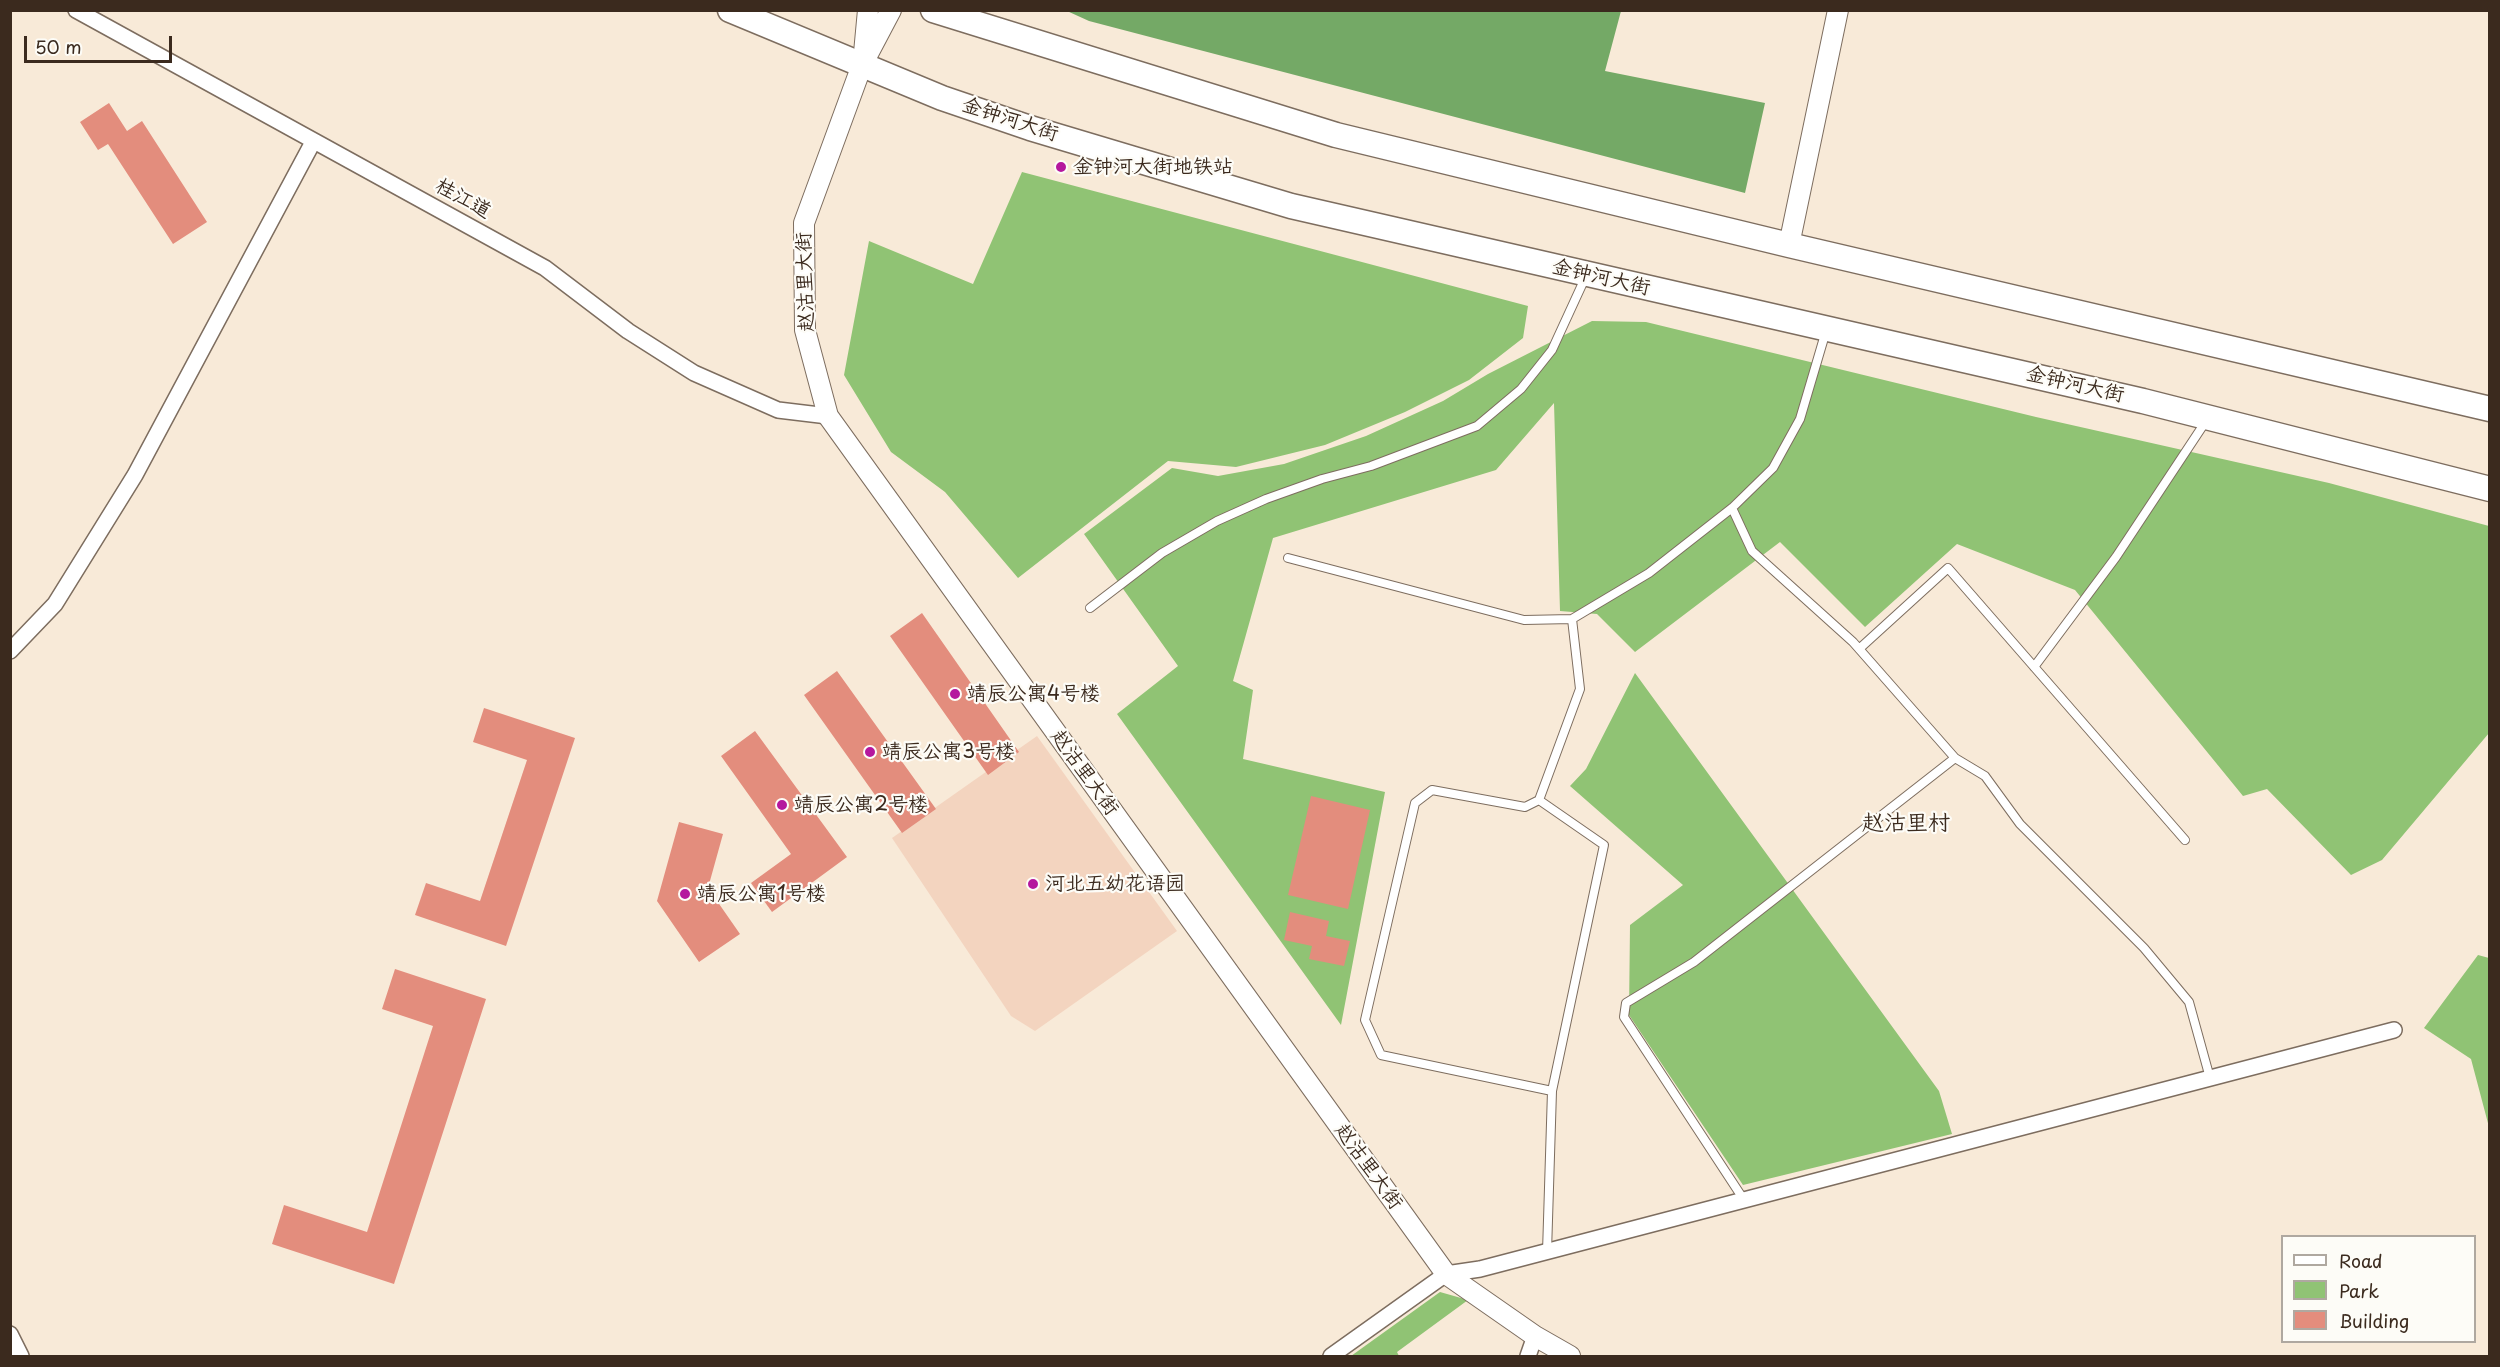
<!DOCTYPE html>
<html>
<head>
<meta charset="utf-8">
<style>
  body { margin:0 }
  #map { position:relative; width:2500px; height:1367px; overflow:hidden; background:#f8ead8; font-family:"Playpen Sans",sans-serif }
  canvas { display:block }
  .frame { position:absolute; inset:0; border:12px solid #3b2a1e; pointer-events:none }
  .legend { position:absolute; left:2281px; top:1235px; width:195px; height:108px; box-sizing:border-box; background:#fdfcf7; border:2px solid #afa8a0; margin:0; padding:8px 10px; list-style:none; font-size:18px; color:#3b2a1e }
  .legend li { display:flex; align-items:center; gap:12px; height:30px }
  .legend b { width:30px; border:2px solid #afa8a0 }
  .scale { position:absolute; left:24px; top:36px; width:148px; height:27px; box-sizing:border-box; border:3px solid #3b2a1e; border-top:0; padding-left:8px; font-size:18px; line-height:21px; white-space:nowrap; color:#3b2a1e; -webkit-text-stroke:4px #fdfcf7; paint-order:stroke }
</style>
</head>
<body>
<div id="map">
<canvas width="2500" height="1367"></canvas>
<div class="frame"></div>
<ul class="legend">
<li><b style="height:8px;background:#fff"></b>Road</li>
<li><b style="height:16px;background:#90c374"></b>Park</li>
<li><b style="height:16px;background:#e38d7d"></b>Building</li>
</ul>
<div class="scale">50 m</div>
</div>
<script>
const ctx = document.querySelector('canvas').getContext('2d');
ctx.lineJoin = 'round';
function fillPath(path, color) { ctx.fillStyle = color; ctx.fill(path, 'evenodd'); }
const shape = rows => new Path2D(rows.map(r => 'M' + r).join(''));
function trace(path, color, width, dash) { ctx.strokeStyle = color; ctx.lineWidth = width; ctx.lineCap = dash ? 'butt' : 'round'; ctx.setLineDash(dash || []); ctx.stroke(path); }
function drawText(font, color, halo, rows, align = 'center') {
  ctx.font = font + ' "Playpen Sans","LXGW WenKai TC",sans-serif'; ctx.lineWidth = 4.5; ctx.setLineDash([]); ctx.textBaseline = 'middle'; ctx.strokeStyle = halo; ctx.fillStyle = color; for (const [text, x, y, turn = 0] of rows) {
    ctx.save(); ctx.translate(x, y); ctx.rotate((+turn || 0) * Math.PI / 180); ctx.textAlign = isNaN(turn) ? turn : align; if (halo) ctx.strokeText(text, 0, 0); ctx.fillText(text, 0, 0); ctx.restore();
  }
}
const built = shape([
  [1037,736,1177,931,1035,1031,1011,1016,892,838]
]);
const green = shape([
  [1022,172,1528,306,1523,338,1469,380,1405,412,1325,445,1236,467,1168,461,1018,578,945,492,891,452,844,375,869,241,973,284],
  [1592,321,1646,322,2036,417,2329,483,2489,526,2489,733,2382,860,2351,875,2267,789,2243,796,2075,590,1957,544,1865,627,1780,542,1635,652,1597,614,1560,611,1554,403,1496,470,1273,538,1233,681,1253,690,1243,759,1385,792,1341,1025,1117,714,1178,666,1084,534,1172,468,1218,476,1284,464,1366,436,1443,401,1488,374],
  [1635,673,1939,1091,1952,1134,1743,1185,1629,1015,1630,925,1683,885,1570,786,1586,769],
  [2478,955,2489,958,2489,1127,2471,1059,2424,1028],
  [1440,1292,1468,1300,1397,1352,1399,1356,1351,1356]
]);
const forest = shape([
  [1067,11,1621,11,1605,71,1765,103,1745,193,1089,21]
]);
const building = shape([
  [109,103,127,131,142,121,207,222,173,244,108,144,98,150,80,122],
  [922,613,1019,752,988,775,890,636],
  [837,671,936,809,902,833,804,695],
  [484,708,575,738,506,946,415,915,426,883,480,901,527,760,473,742],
  [755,731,847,857,772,912,751,883,791,854,721,756],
  [1311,796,1370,810,1348,909,1288,895],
  [679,822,723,834,708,888,740,934,699,962,657,901],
  [1290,912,1329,921,1326,936,1350,941,1344,966,1309,959,1312,946,1284,940],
  [395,969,486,999,394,1284,272,1244,284,1205,367,1232,433,1026,382,1009]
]);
const service = shape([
  [1732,508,1752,551,1853,642,1955,758],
  [1288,558,1524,620,1572,619,1649,573,1732,508,1773,468,1800,419,1826,331],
  [1090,608,1162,553,1217,521,1266,499,1322,479,1371,466,1477,426,1521,389,1552,350,1586,276],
  [1859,649,1948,568,2185,840],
  [2034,667,2116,557,2206,421],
  [1539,800,1525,807,1432,790,1415,803,1365,1020,1381,1055,1552,1091],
  [1744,1200,1624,1017,1626,1003,1694,962,1955,758,1985,776,2020,824,2144,948,2189,1002,2210,1078],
  [1547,1252,1552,1091,1604,845,1539,800,1580,689,1572,619]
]);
const minor = shape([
  [76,10,545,268,628,331,694,373,778,410,828,416],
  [10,651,55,604,135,475,313,142],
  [10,1334,21,1356],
  [1331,1356,1446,1274,1480,1269,2394,1030],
  [1528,1356,1535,1336]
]);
const tertiary = shape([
  [891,10,862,65,804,223,805,330,828,416,1446,1274,1535,1336,1570,1356],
  [864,53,868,10],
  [1789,245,1838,10]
]);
const primary = shape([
  [730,10,942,98,1030,128,1291,206,2143,401,2490,489],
  [933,10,1336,135,1789,245,2490,409]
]);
const markers = [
  [1061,167,6,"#b5179e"],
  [955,694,6,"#b5179e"],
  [870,752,6,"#b5179e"],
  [782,805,6,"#b5179e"],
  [1033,884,6,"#b5179e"],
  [685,894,6,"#b5179e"]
];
const streetNames = [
  ["金钟河大街",1010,120,18],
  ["桂江道",463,199,29],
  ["金钟河大街",1601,278,13],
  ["赵沽里大街",806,282,-92],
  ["金钟河大街",2075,385,13],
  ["赵沽里大街",1084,773,54],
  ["赵沽里大街",1368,1167,54]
];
const poiNames = [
  ["金钟河大街地铁站",1073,167],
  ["靖辰公寓4号楼",967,694],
  ["靖辰公寓3号楼",882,752],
  ["靖辰公寓2号楼",794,805],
  ["河北五幼花语园",1045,884],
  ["靖辰公寓1号楼",697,894]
];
const quarterNames = [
  ["赵沽里村",1906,824]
];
fillPath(built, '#f3d4bf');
fillPath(green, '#90c374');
fillPath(forest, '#74a966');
fillPath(building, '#e38d7d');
trace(service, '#7d6d5f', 10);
trace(minor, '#7d6d5f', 18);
trace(tertiary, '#7d6d5f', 22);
trace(primary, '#7d6d5f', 27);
trace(service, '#fff', 8);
trace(minor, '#fff', 15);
trace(tertiary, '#fff', 20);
trace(primary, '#fff', 24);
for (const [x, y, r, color] of markers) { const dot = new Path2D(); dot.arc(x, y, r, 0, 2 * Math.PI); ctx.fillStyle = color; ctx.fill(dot); trace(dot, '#fdfcf7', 2); }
drawText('20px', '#3b2a1e', '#fdfcf7', streetNames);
drawText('20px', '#3b2a1e', '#fdfcf7', poiNames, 'left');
drawText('22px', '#3b2a1e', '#fdfcf7', quarterNames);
</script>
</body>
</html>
